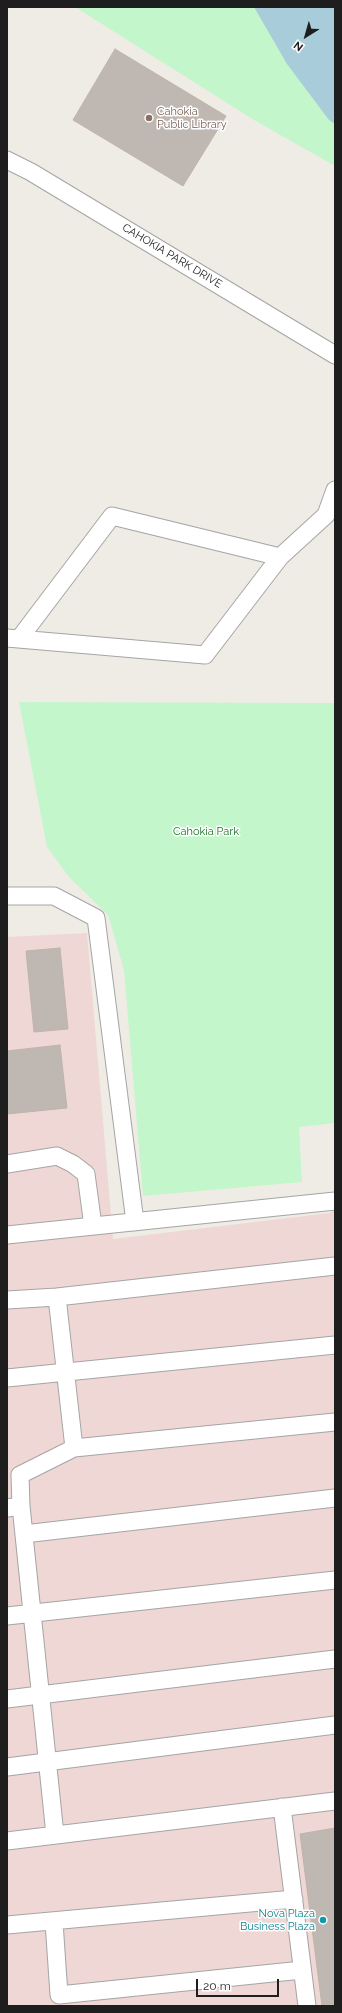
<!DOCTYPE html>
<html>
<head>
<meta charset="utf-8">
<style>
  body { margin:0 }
  #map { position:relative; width:342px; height:2013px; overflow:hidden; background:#efece5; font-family:Raleway,sans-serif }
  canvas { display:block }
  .frame { position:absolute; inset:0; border:8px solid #1e1e1e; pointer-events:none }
  .north { position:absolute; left:286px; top:16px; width:40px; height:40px; -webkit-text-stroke:3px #fff; paint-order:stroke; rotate:217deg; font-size:11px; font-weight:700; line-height:16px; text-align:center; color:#1e1e1e }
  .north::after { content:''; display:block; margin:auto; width:14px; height:18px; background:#1e1e1e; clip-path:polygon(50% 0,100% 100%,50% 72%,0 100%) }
  .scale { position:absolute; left:196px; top:1979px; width:83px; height:18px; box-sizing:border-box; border:2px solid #1e1e1e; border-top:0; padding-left:5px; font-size:12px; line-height:14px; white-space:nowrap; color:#1e1e1e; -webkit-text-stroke:3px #fff; paint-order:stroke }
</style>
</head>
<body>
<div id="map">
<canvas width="342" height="2013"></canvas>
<div class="frame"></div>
<div class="north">N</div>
<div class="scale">20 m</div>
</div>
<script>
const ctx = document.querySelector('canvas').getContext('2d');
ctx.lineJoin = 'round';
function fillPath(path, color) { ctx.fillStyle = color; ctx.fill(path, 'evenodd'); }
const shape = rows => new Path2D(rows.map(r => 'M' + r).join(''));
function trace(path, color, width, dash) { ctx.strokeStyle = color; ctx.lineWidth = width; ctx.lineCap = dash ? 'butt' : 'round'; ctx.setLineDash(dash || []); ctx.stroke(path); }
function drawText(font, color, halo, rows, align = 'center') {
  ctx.font = font + ' Raleway,sans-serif'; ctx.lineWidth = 3; ctx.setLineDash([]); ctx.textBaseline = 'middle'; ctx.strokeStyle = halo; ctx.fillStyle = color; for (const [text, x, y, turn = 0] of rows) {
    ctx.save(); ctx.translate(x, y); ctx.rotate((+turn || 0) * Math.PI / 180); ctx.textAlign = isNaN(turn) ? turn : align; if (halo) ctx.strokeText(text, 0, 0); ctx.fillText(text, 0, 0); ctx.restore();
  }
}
const commercial = shape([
  [87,933,113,1239,330,1213,335,1206,335,2006,7,2006,7,937]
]);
const park = shape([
  [75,7,335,7,335,166,254,120],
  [19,702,335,703,335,1123,299,1127,302,1182,143,1196,124,970,108,915,69,877,47,847]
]);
const water = shape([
  [254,7,335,7,335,124,329,120,287,64]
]);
const building = shape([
  [115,49,226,116,183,186,73,120,115,49],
  [60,948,68,1029,34,1032,26,951,60,948],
  [60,1045,67,1108,7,1114,7,1051,60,1045],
  [335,1828,335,2006,322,2006,300,1834,335,1828]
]);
const service = shape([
  [7,160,31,172,335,355],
  [7,638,205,655,280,557,326,515,335,490],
  [19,639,112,516,280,557],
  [7,896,54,896,96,918,135,1222],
  [7,1164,57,1156,73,1164,86,1174,93,1226],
  [7,1235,335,1201],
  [7,1300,57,1297,335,1266],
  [7,1378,335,1345],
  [74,1448,335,1422],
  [21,1506,20,1475,74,1448,57,1297],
  [7,1508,21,1506,55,1835],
  [24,1534,335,1498],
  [7,1616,335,1580],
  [7,1699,335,1659],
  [7,1767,335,1725],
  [282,1807,307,2006],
  [7,1841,335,1801],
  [54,1922,59,1995,302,1970],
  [7,1925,294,1899]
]);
const markers = [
  [149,118,4,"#8d6e63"],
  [323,1920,4,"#0f9aa8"]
];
const educationNames = [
  ["Cahokia",157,112],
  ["Public Library",157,125]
];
const streetNames = [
  ["CAHOKIA PARK DRIVE",172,256,31]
];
const parkNames = [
  ["Cahokia Park",206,832]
];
const cultureNames = [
  ["Nova Plaza",315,1914],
  ["Business Plaza",315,1927]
];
fillPath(commercial, '#efd7d5');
fillPath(park, '#c4f6cb');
fillPath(water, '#a8ccda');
fillPath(building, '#bfb8b2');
trace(building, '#c0b4a8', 1);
trace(service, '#a5a5a5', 19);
trace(service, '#fff', 17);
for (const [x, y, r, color] of markers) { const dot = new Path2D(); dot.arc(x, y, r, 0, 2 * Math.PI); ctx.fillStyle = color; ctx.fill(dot); trace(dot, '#fff', 1.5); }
drawText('11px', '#785e54', '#fff', educationNames, 'left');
drawText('11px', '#1e1e1e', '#fff', streetNames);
drawText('11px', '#12771f', '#fff', parkNames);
drawText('11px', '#0d838f', '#fff', cultureNames, 'right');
</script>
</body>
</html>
